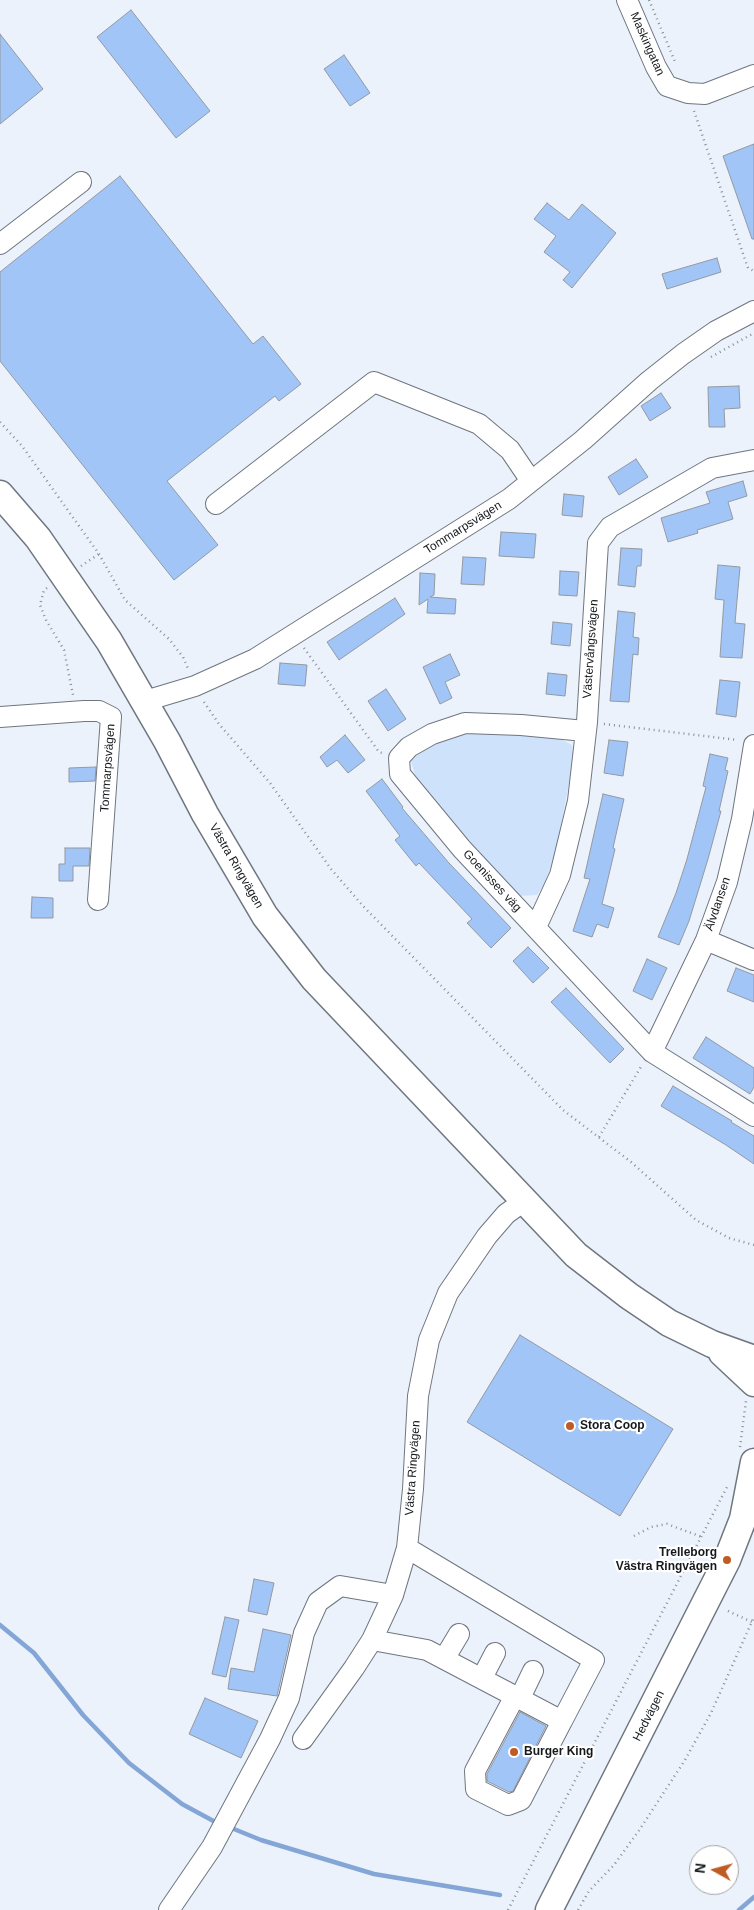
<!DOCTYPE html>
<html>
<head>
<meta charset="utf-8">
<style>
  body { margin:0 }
  #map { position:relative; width:754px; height:1910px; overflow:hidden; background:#ebf2fc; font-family:Helvetica,sans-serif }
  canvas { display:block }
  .north { position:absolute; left:689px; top:1845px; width:50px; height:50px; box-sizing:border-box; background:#fff; border:1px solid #a2a3a4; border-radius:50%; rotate:277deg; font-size:14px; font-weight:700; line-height:20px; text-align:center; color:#16191c }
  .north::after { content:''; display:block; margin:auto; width:18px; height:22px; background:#bf5c23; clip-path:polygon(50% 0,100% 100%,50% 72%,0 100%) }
</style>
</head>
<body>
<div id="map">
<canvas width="754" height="1910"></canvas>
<div class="north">N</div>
</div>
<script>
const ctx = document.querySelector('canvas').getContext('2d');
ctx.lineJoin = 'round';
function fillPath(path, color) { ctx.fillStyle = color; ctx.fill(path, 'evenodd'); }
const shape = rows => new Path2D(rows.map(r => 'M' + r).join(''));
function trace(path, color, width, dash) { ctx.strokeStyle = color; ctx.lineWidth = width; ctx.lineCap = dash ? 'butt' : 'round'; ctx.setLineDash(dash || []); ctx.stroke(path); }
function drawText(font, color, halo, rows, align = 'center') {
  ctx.font = font + ' Helvetica,sans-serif'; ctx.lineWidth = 4.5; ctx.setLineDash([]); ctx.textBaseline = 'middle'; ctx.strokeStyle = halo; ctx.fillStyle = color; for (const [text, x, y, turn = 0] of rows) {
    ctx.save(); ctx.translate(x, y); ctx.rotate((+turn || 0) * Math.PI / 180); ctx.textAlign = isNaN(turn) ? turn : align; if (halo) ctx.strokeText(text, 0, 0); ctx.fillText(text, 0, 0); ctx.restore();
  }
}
const green = shape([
  [476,731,555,736,572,745,574,758,556,851,544,885,537,895,519,896,466,837,415,775,411,761,423,747,447,737]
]);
const stream = shape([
  [0,1625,34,1653,83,1715,129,1763,182,1804,219,1824],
  [229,1827,261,1840,374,1874,500,1895],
  [739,1910,754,1897]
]);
const building = shape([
  [131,10,210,111,176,138,97,37,131,10],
  [0,34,43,89,0,124,0,34],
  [344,55,370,93,350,106,324,69,344,55],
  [754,144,754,239,752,239,723,156,754,144],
  [120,176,253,344,263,336,301,384,279,401,275,396,167,481,218,545,174,580,0,361,0,272,120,176],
  [547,203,569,220,582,204,616,233,572,288,563,280,570,272,544,252,556,236,534,219,547,203],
  [717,258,721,272,667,289,662,274,717,258],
  [739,386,740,408,724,409,725,427,709,427,708,387,739,386],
  [661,393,671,408,650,421,641,406,661,393],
  [636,459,648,477,619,495,608,477,636,459],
  [743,481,747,496,728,502,733,519,697,530,698,533,668,542,661,518,710,503,706,492,743,481],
  [564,494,584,496,582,517,562,515,564,494],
  [501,532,536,534,534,558,499,556,501,532],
  [621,548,642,549,641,566,637,566,635,587,618,585,621,548],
  [463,557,486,558,484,585,461,584,463,557],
  [718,565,740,567,735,623,745,624,742,658,720,657,724,600,715,599,718,565],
  [560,571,579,572,577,596,559,595,560,571],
  [420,573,435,574,434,595,430,597,456,599,455,614,427,613,428,599,419,605,420,573],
  [395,598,405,614,339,660,327,642,395,598],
  [618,611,635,613,633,637,639,638,638,655,633,654,629,702,610,701,618,611],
  [553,622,572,624,570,646,551,644,553,622],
  [450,654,460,675,445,682,452,698,440,704,423,667,450,654],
  [280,663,307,665,305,686,278,684,280,663],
  [548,673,567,675,565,696,546,694,548,673],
  [720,680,740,682,736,717,716,714,720,680],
  [386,689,406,719,388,731,368,701,386,689],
  [345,735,365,760,348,773,337,760,327,767,320,757,345,735],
  [609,740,628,742,623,776,604,773,609,740],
  [710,754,728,758,725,770,728,771,719,811,721,811,708,859,689,921,679,945,658,937,676,893,687,859,706,787,703,786,710,754],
  [96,767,95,781,69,782,69,768,96,767],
  [382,779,403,807,402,808,449,863,511,928,491,948,467,923,472,919,419,863,416,866,395,840,400,836,366,791,382,779],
  [603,794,624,799,613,848,615,849,602,904,614,908,608,928,597,924,592,937,573,931,590,879,584,878,603,794],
  [65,848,90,848,89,866,73,866,73,881,59,881,59,864,65,864,65,848],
  [32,897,53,898,53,918,31,918,32,897],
  [528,947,549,968,533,983,513,961,528,947],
  [647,959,667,968,652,1000,633,991,647,959],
  [736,968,754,975,754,1002,727,991,736,968],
  [566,988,624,1049,610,1063,551,1002,566,988],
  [706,1037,754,1068,754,1087,750,1094,693,1058,706,1037],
  [673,1086,732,1121,731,1122,754,1136,754,1164,726,1145,661,1106,673,1086],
  [520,1335,673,1429,620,1516,467,1422,520,1335],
  [254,1579,274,1583,267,1615,248,1611,254,1579],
  [225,1617,239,1620,226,1677,212,1674,225,1617],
  [263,1629,291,1635,277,1696,228,1689,231,1668,254,1672,263,1629],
  [205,1698,258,1721,241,1758,189,1734,205,1698],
  [520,1712,546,1726,513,1791,509,1792,487,1781,487,1774,520,1712]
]);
const path = shape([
  [649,0,676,64],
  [694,111,748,268,754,271],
  [711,357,754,333],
  [0,422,22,446,99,554,125,600,169,639,183,657,189,671],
  [81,566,99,554],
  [47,588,44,590,40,605,46,620,64,650,73,695],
  [304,648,379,752,382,753],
  [204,702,219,724,270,783,331,869,363,906,563,1110,631,1162,696,1220,729,1238,754,1245],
  [604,724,738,740],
  [599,1137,642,1065],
  [740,1447,746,1401],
  [634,1536,651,1527,667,1524,702,1537],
  [728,1611,752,1622],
  [508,1910,727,1487],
  [578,1910,589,1891,614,1865,640,1829,685,1760,711,1713,754,1617]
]);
const minor = shape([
  [627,0,656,67,667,86,688,93,705,94,754,75],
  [0,244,81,182],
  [216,504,374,382,479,424,510,450,531,481],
  [145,701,195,686,255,659,509,499,583,440,649,381,683,354,716,331,754,311],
  [0,717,84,711,99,711,111,717,98,900],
  [585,731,521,725,465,723,432,734,409,747,399,758,400,774,462,849,652,1052,754,1116],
  [536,927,560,875,578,801,587,722,598,543,610,527,712,468,754,460],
  [706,940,754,960],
  [652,1052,706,940,727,882,742,819,754,745],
  [372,1640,427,1650,562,1721,594,1660,407,1548],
  [444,1659,459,1634],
  [482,1678,495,1653],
  [515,1696,475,1771,476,1789,508,1805,521,1800,562,1721],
  [520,1698,533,1671],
  [303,1739,354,1668,372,1640,393,1595,407,1548,413,1489,418,1396,429,1340,448,1293,487,1236,506,1214,524,1201],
  [169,1910,212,1847,270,1739,289,1698,304,1633,318,1602,340,1586,393,1595]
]);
const major = shape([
  [0,494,38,538,109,641,167,741,205,814,265,916,314,979,576,1255,629,1296,669,1323,712,1344,754,1359],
  [722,1353,754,1383],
  [549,1910,727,1560,743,1519,754,1462]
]);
const markers = [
  [570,1426,5,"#bf5c23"],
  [727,1560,5,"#bf5c23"],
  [514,1752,5,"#bf5c23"]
];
const streetNames = [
  ["Maskingatan",647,44,66],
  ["Tommarpsvägen",463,528,-32],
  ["Västervångsvägen",591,649,-86],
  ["Tommarpsvägen",108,768,-86],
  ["Västra Ringvägen",236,866,60],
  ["Goenisses väg",492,881,47],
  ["Älvdansen",718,904,-71],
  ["Västra Ringvägen",413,1468,-86],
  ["Hedvägen",649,1716,-63]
];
const poiNames = [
  ["Stora Coop",580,1426],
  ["Trelleborg",717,1553,"right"],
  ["Västra Ringvägen",717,1567,"right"],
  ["Burger King",524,1752]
];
fillPath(green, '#cfe2fc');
trace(stream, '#83a6d6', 4.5);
fillPath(building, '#a2c5f7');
trace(building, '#9299a2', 1);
trace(minor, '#6f767f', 22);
trace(major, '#6f767f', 29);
trace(path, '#8a8f96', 2.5, [1, 4]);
trace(minor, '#fff', 20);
trace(major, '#fff', 26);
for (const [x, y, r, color] of markers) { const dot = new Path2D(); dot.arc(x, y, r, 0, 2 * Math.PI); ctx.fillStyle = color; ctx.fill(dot); trace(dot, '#fff', 2); }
drawText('12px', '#16191c', '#fff', streetNames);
drawText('bold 12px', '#16191c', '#fff', poiNames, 'left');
</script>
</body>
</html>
